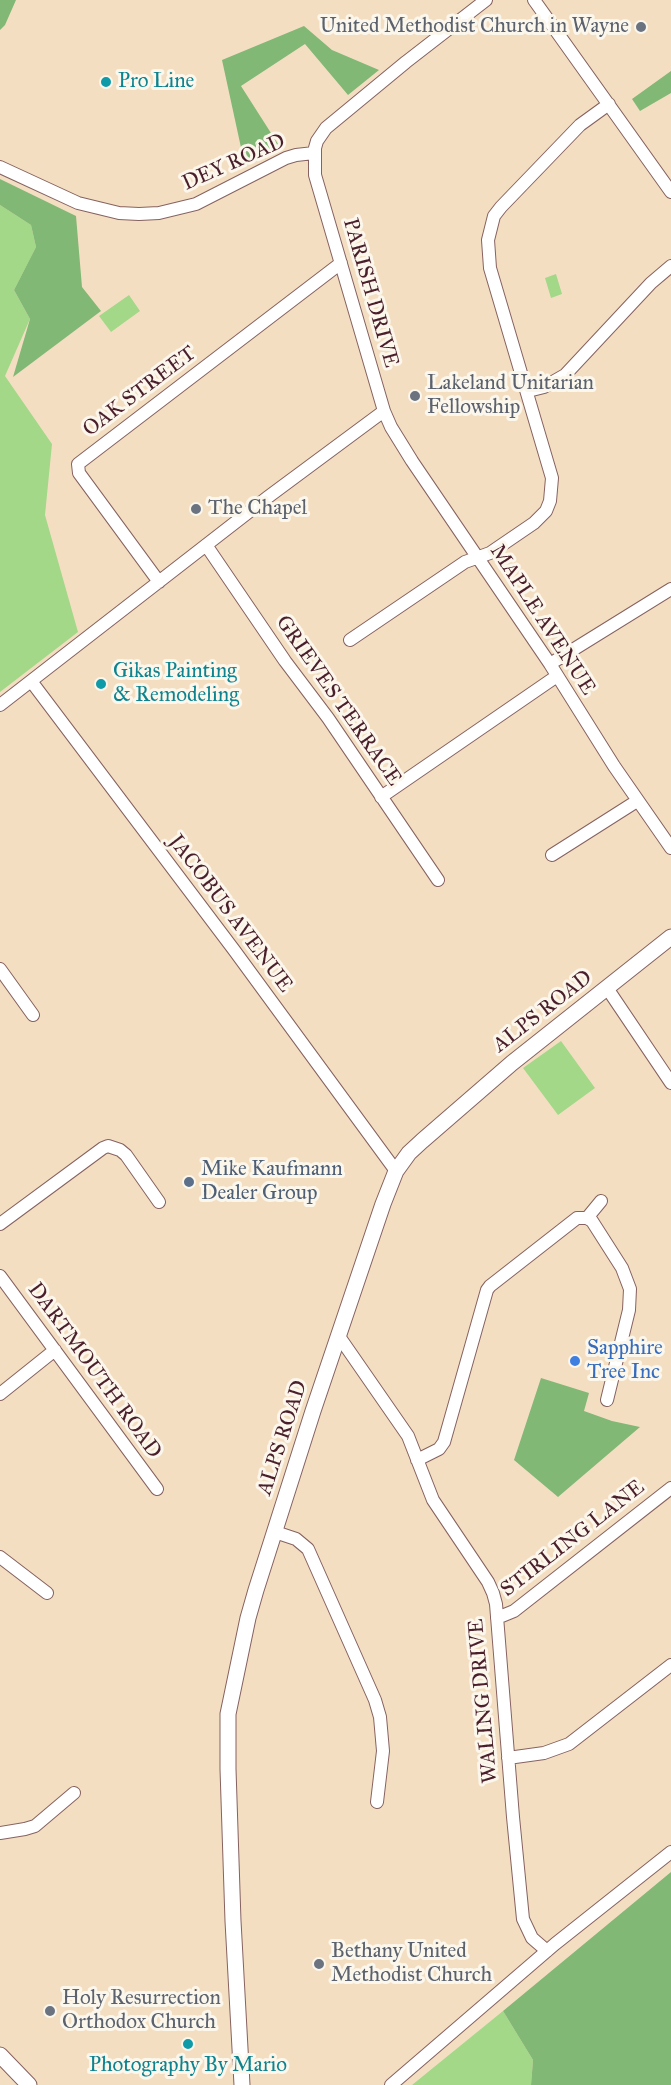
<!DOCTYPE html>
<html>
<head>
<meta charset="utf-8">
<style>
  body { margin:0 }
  canvas { display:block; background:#f4dec2 }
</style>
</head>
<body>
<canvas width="671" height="2085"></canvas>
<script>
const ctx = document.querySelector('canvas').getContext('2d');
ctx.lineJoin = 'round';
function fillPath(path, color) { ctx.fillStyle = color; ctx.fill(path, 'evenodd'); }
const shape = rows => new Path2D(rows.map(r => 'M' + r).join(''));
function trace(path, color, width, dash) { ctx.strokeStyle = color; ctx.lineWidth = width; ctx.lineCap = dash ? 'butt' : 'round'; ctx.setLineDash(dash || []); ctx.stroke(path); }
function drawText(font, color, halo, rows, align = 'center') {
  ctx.font = font + ' "IM FELL Great Primer",serif'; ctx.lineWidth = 6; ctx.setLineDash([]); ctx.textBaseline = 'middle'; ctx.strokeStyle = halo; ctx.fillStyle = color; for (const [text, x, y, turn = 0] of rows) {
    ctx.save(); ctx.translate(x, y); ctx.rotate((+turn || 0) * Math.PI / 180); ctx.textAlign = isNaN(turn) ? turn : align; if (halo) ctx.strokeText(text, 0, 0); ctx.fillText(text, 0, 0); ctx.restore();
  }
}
const green = shape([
  [0,205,31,225,36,247,14,290,30,319,5,376,52,444,45,515,78,632,0,692],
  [556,274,562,294,551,298,545,278],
  [129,295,140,311,111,332,99,316],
  [561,1041,595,1088,558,1115,523,1068],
  [503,2011,533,2060,531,2085,412,2085]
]);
const forest = shape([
  [0,0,16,0,5,25,0,30],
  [304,26,332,50,379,70,348,95,305,44,241,86,278,144,245,166,222,60],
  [671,71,671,93,640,111,632,99],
  [0,179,76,216,82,287,101,311,13,377,30,319,14,290,36,247,31,225,0,205],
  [541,1378,589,1393,584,1411,612,1421,640,1427,558,1497,514,1460],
  [671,1872,671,2085,531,2085,533,2060,503,2011]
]);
const minor = shape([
  [486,0,406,62,326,128,317,141,315,148,315,175,384,411,391,427,412,461,550,664,614,766,671,848],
  [534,0,671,192],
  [0,167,78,203,119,213,139,214,159,213,196,204,286,158,296,155,314,153],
  [528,391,544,387,565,375,651,283,671,266],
  [206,545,285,661,328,718,438,880],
  [159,582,79,473,78,464,341,263],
  [350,640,465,562,490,553,534,523,546,511,550,501,552,478,490,268,488,240,494,216,501,207,580,125,609,104],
  [550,664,671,589],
  [31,681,234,950,396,1171],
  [0,705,268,497,384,411],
  [381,797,557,676],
  [552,855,637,801],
  [0,969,33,1015],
  [607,988,671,1083],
  [587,1218,592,1221,622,1268,630,1289,629,1310,607,1400],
  [0,1224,103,1148,108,1146,120,1150,126,1155,159,1202],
  [0,1276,157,1489],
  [338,1335,408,1436,433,1500,488,1582,493,1593,496,1604,513,1817,523,1919,532,1938,547,1951],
  [0,1394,55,1350],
  [417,1460,439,1449,444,1442,487,1290,490,1286,577,1218,587,1218,601,1201],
  [275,1532,296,1539,308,1549,375,1700,380,1717,383,1751,377,1802],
  [0,1557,47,1593],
  [497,1618,514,1611,671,1488],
  [508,1758,544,1753,569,1744,671,1665],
  [0,1833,25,1829,35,1826,74,1793],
  [391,2085,555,1944,671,1852]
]);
const major = shape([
  [0,2055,29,2085],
  [242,2085,233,1921,228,1769,228,1714,248,1618,256,1590,313,1411,383,1204,396,1171,409,1153,422,1141,512,1063,671,937]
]);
const markers = [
  [641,27,6,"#6b7280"],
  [106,82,6,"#0f9aa8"],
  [415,396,6,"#6b7280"],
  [196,509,6,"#6b7280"],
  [101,684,6,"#0f9aa8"],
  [189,1182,6,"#5c6f8a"],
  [575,1361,6,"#3f7fe0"],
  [319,1964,6,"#6b7280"],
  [50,2011,6,"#6b7280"],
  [188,2044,6,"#0f9aa8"]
];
const worshipNames = [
  ["United Methodist Church in Wayne",629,27,"right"],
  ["Lakeland Unitarian",427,384],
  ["Fellowship",427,408],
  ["The Chapel",208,509],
  ["Bethany United",331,1952],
  ["Methodist Church",331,1976],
  ["Holy Resurrection",62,1999],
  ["Orthodox Church",62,2023]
];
const cultureNames = [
  ["Pro Line",118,82],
  ["Gikas Painting",113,672],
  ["& Remodeling",113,696],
  ["Photography By Mario",188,2066,"center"]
];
const streetNames = [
  ["DEY ROAD",234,163,-24],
  ["PARISH DRIVE",370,293,74],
  ["OAK STREET",140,392,-37],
  ["MAPLE AVENUE",542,620,57],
  ["GRIEVES TERRACE",338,701,55],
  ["JACOBUS AVENUE",230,914,53],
  ["ALPS ROAD",543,1012,-38],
  ["DARTMOUTH ROAD",94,1371,54],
  ["ALPS ROAD",283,1438,-72],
  ["STIRLING LANE",573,1539,-38],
  ["WALING DRIVE",484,1701,-95]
];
const serviceNames = [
  ["Mike Kaufmann",201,1170],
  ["Dealer Group",201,1194]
];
const shopNames = [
  ["Sapphire",587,1349],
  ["Tree Inc",587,1373]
];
fillPath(green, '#a3d889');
fillPath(forest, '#82b875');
trace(minor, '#866260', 14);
trace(major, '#866260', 17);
trace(minor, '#fff', 12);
trace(major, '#fff', 15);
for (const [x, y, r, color] of markers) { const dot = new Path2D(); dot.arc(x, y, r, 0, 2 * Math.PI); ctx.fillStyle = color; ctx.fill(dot); trace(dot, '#fbf7ec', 2); }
drawText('21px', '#5b616d', '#fbf7ec', worshipNames, 'left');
drawText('21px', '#0d838f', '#fbf7ec', cultureNames, 'left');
drawText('21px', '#4a1f2b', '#fbf7ec', streetNames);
drawText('21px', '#4e5e75', '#fbf7ec', serviceNames, 'left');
drawText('21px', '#366cbe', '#fbf7ec', shopNames, 'left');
</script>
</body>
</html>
